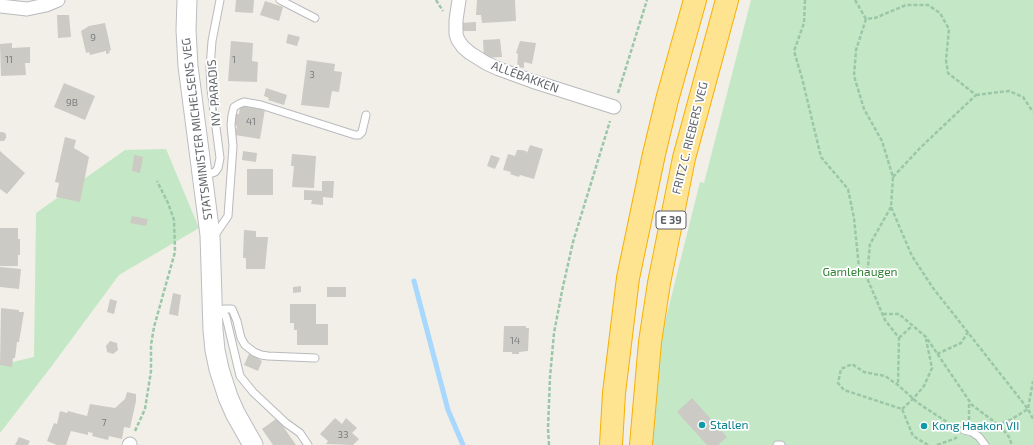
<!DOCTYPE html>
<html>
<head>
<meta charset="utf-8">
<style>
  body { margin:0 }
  canvas { display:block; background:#f1efe7 }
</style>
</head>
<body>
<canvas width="1033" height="445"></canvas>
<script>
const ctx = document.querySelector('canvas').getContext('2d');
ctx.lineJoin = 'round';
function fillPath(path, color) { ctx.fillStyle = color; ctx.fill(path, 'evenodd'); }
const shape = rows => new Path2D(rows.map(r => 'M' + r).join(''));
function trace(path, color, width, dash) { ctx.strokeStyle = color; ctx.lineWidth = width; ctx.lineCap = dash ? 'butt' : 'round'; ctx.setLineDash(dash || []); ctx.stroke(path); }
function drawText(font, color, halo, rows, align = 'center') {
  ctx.font = font + ' "Exo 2",sans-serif'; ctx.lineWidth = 3.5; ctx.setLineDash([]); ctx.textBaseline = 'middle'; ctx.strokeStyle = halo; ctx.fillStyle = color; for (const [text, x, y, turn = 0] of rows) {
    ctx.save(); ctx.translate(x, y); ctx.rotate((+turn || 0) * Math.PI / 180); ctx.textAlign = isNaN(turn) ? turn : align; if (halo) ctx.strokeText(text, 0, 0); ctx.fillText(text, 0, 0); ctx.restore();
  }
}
const green = shape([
  [751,0,1033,0,1033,445,648,445,656,358,700,182,704,183],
  [166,149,199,228,119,275,51,367,0,433,0,365,34,357,36,213,125,150]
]);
const stream = shape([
  [414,281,448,410,463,445]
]);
const building = shape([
  [236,0,254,0,253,13,235,12],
  [477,0,515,0,516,21,482,23,481,15,476,15],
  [265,1,283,7,279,21,260,15],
  [57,15,69,15,71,37,58,38],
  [476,22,476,31,462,31,461,23],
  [105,23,111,50,109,51,110,53,106,54,106,51,90,55,89,52,86,53,81,31,89,26],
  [288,34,300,37,297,46,286,43],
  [500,39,502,57,484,58,483,40],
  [231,41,253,43,252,61,258,62,257,82,228,81],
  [520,41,536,43,532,64,524,62,524,68,517,67,518,54,516,53],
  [12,43,12,48,30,47,30,63,25,63,26,75,1,76,0,44],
  [307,60,335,64,334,71,342,72,339,92,332,91,329,108,301,105],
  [64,83,95,96,85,120,54,107],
  [266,88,287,95,284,105,268,100,269,98,264,96],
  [240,106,265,109,260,139,235,135,237,126,233,125,235,114,239,114],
  [0,132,3,132,6,134,6,138,4,141,0,141],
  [65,137,76,140,74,148,89,157,80,202,56,197,59,183,55,182],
  [530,145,543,149,534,179,520,175,519,177,510,174,511,172,503,170,508,154,515,156,517,150,521,150,526,151,527,153],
  [0,151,25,173,7,194,0,189],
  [243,151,257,153,256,162,242,160],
  [292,154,316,156,314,188,292,187,294,166,291,166],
  [134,155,143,157,140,173,132,171],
  [491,155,500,158,495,169,487,166],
  [247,169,273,169,273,195,247,195],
  [322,181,334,181,333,198,323,197,323,205,311,204,312,200,304,200,304,190,322,191],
  [132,216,148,219,146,226,130,223],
  [0,228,18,228,18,239,20,239,20,255,18,255,18,266,0,266],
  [244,230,256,231,256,237,268,237,265,269,246,269,246,258,243,258],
  [0,267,21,269,19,289,0,287],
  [301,286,301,292,293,293,293,287],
  [327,287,346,287,346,297,327,297],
  [173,293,181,295,178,316,169,314],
  [110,299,117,301,114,314,107,312],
  [290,304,316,304,316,324,328,324,328,345,297,345,297,330,294,330,294,323,290,323],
  [1,308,19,310,19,312,24,312,19,342,17,342,15,358,13,358,12,367,0,365],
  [504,326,526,326,526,328,529,328,528,351,519,352,519,354,512,354,512,352,503,352],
  [110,341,117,343,118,350,113,354,107,352,106,346],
  [249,354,262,361,258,371,244,365],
  [127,392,136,394,136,401,130,428,124,427,122,439,109,436,108,440,92,436,93,433,88,432,88,435,71,431,66,445,57,445,47,441,54,423,57,424,60,411,67,413,68,411,87,416,90,404,115,408,125,399],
  [692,398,727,437,718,445,707,445,677,412],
  [335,418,342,424,346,418,357,428,352,433,359,439,353,445,326,444,328,441,320,434],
  [276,419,279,422,280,422,296,445,273,445,262,429],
  [19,437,30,441,28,445,15,445]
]);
const path = shape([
  [436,0,443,11],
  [805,0,804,23,794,51,802,78,821,157,848,189,854,218,859,268,867,278],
  [855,0,866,19],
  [618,93,647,0],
  [976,95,1009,91,1023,97,1033,112],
  [893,177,921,147,976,95,948,73,946,60,949,29,940,13,928,5,906,5,875,18,866,19,856,50,854,76,864,109,882,141,893,177,891,207,912,256,933,288,1028,409,1033,419],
  [891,207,870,244,867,278,885,320,899,338,898,385],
  [883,314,899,314,926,337,972,405,1000,426,1009,437,1012,445],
  [899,338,912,326],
  [937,354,961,343,968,332],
  [902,409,913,399,924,386,932,368,926,339],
  [969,420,969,403],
  [997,425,1012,419,1028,409,1033,381],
  [135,431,145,409,151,371,151,345,154,327,175,252,174,220,168,203,157,181],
  [549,445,548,429,550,377,554,333,562,291,573,242,610,121],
  [928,445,913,436,902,409,844,390,838,383,841,369,852,364,864,372,885,376,898,385,918,403,953,426],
  [937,445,954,439,957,437]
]);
const lane = shape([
  [280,0,315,18],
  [204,176,215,172,218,168,220,158,211,89,210,68,212,41,220,0],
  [211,234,217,232,228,216,233,146,231,125,232,115,234,107,239,104,244,102,261,105,355,135,359,135,362,132,366,115],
  [217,310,226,309,232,309,237,321,241,338,245,345,254,352,261,355,268,356,315,358],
  [222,310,226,317,240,376,253,392,286,423,300,433,308,445],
  [964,430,972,432,979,437,985,445],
  [777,445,781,445]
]);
const street = shape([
  [459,0,456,20,456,34,458,40,463,47,470,53,486,63,499,69,532,81,614,107],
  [0,6,27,9,46,5,58,0],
  [129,445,130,444]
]);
const secondary = shape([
  [187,0,186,30,188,66,210,235,213,330,215,350,219,369,228,397,235,413,253,445]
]);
const highway = shape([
  [611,445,614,393,628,278,654,154,667,100,695,0],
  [641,445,650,342,659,283,684,158,727,0]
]);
const markers = [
  [702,425,4,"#0f9aa8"],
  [924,426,4,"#0f9aa8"]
];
const numberNames = [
  ["9",93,38],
  ["11",9,60],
  ["1",234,60],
  ["3",312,75],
  ["9B",72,103],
  ["41",251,122],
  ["14",515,341],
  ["7",104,423],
  ["33",343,435]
];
const shields = [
  [671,220,30]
];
const shieldNames = [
  ["E 39",671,220]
];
const streetNames = [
  ["ALLÉBAKKEN",525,77,20],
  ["NY-PARADIS",214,93,-94],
  ["STATSMINISTER MICHELSENS VEG",197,129,-97],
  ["FRITZ C. RIEBERS VEG",690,138,-76]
];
const parkNames = [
  ["Gamlehaugen",860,272]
];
const cultureNames = [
  ["Stallen",710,425],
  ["Kong Haakon VII",932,426]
];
fillPath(green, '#c4e8c5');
trace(stream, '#a9d8ff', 5);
fillPath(building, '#cccac4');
trace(lane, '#b8babe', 9);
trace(street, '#b8babe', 15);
trace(secondary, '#bbbdc3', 21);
trace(highway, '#f8af00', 24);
trace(path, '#9bc7a9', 2.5, [4, 2]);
trace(lane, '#fff', 7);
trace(street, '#fff', 13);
trace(secondary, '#fff', 19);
trace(highway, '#fee491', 22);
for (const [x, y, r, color] of markers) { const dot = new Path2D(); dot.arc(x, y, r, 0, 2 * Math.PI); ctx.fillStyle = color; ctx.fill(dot); trace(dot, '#fff', 1.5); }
drawText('10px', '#7a7d7f', null, numberNames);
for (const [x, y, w] of shields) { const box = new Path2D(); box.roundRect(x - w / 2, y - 9, w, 18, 3); ctx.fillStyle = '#fff'; ctx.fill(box); trace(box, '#5f6368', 1); }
drawText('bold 11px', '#5f6368', null, shieldNames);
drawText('12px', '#5f6368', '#fff', streetNames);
drawText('12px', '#338238', '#fff', parkNames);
drawText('12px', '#0d838f', '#fff', cultureNames, 'left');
</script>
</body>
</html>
